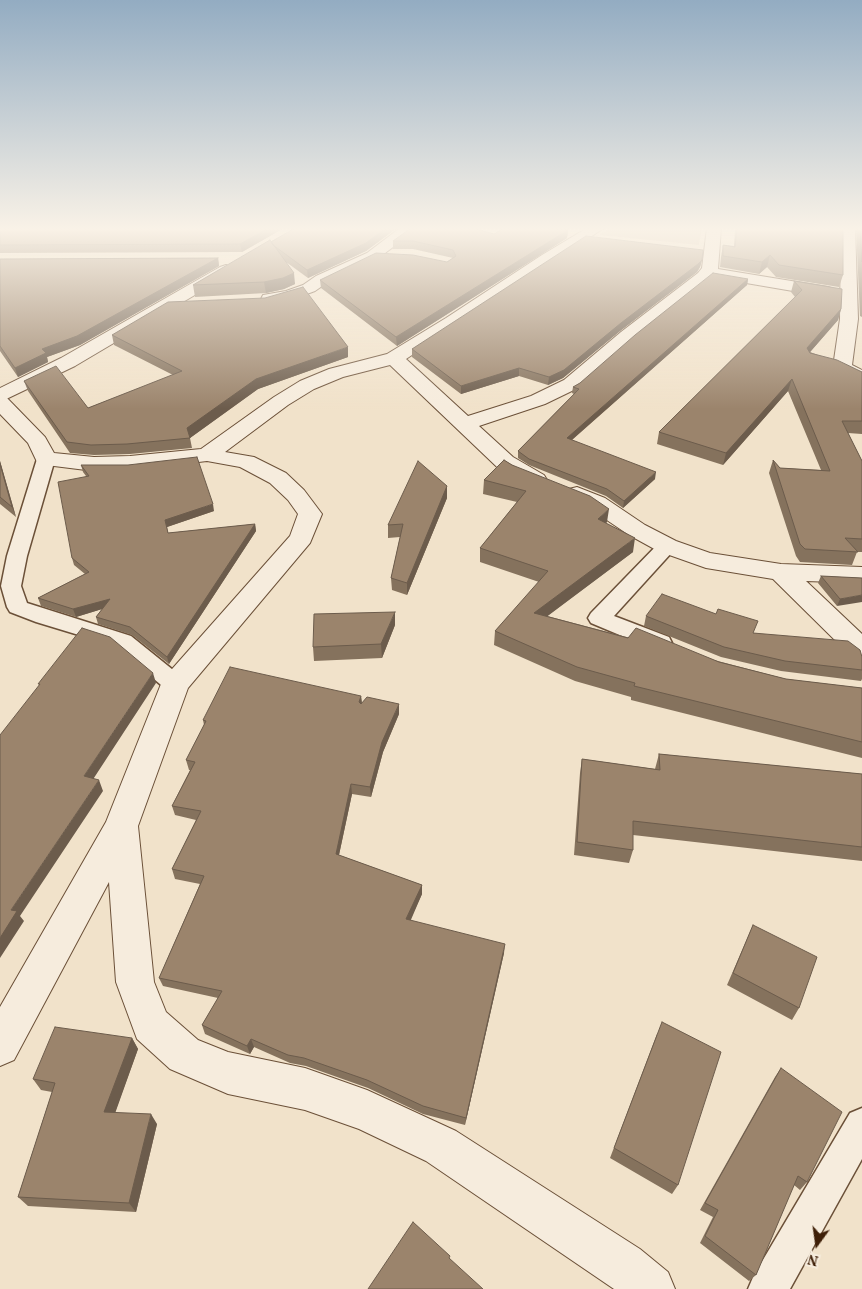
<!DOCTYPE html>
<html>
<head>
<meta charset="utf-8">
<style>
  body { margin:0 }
  #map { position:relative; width:862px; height:1289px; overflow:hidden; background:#f1e2ca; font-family:Vollkorn,serif }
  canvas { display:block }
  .north { position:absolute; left:792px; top:1219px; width:50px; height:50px; -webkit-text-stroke:4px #f6ecdd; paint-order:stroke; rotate:194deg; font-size:14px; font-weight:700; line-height:20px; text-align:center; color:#3e1f07 }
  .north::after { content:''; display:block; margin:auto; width:18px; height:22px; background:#3e1f07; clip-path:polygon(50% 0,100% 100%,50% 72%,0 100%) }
</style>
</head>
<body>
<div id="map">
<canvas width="862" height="1289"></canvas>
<div class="north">N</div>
</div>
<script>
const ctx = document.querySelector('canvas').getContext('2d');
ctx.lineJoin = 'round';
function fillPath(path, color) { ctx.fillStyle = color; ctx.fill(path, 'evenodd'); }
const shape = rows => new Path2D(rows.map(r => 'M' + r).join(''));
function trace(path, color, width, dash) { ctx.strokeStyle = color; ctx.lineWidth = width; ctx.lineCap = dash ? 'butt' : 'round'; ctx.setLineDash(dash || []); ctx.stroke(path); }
const green = shape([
  [611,228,702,228,699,245,599,235]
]);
const service = shape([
  [46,454,52,455,55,459,27,556,21,586,27,603,131,636,183,678,187,684,183,690,175,693,167,690,115,646,36,622,10,612,7,607,1,586,7,556,37,459,40,455,46,454],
  [667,540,674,542,677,546,674,550,614,616,669,637,672,643,669,649,661,651,653,649,591,623,588,618,591,613,660,542,667,540],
  [862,1108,862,1159,790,1289,748,1289,754,1275,850,1113,862,1108]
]);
const minor = shape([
  [400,228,415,228,416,230,377,259,328,282,315,291,296,298,269,304,263,303,261,299,263,295,286,291,303,285,316,276,367,253,400,228],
  [587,228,604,228,406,359,468,416,531,396,564,380,621,332,698,273,702,268,707,228,721,228,718,269,828,287,834,289,836,292,834,295,828,297,711,277,633,340,578,388,545,404,479,426,513,457,544,475,547,480,544,485,536,487,528,485,497,467,390,365,343,377,314,389,288,405,225,452,254,457,286,473,304,490,322,514,310,543,188,688,138,826,154,982,166,1012,198,1040,228,1052,305,1068,367,1090,456,1131,640,1249,668,1272,675,1289,614,1289,426,1161,359,1129,305,1110,228,1094,170,1069,137,1039,116,982,109,882,14,1060,0,1066,0,1007,106,822,161,684,165,677,290,536,298,514,288,500,270,483,240,467,207,461,130,470,94,471,38,464,28,443,0,414,0,396,7,398,45,437,54,453,94,457,130,456,201,449,274,397,300,381,329,369,387,354,446,318,542,255,587,228],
  [841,228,855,228,858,319,852,365,862,370,862,383,835,371,833,367,840,319,841,228],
  [577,487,605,498,645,525,676,541,710,553,781,564,862,567,862,583,806,581,862,634,862,660,852,657,773,579,706,568,658,551,629,535,589,508,569,499,566,494,569,489,577,487]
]);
const tertiary = shape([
  [226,265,232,267,234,270,232,273,75,366,0,402,0,388,61,358,220,267,226,265]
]);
const wall = shape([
  [0,228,284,228,242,252,0,253],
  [295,228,397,228,366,251,308,278,286,262,295,284,284,289,266,293,195,297,193,285],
  [735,228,843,228,843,275,839,287,776,277,767,267,759,274,720,267,721,257,723,245,734,246],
  [856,228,862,228,862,317,860,316],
  [568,230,567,238,397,346,321,288,320,280,447,262,453,258,413,249,393,249,393,241,494,234],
  [218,258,219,266,80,345,47,357,48,362,18,377,0,351,0,259],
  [702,260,700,267,697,272,620,331,563,378,548,385,519,376,461,394,412,357,412,349],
  [748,279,747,285,572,440,655,479,623,508,606,496,529,465,518,458,518,451,574,394,572,393,573,387,580,383],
  [794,281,841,309,838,320,810,352,862,372,862,434,848,433,862,461,862,552,857,552,852,565,800,562,796,556,769,473,773,460,780,468,821,470,788,391,723,465,657,444,659,432,795,297,791,292],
  [112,335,348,357,258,389,190,438,192,448,130,454,94,455,70,453,28,391,24,381,88,408,173,375,114,345],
  [504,460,607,522,606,523,633,552,547,616,786,679,862,688,862,758,631,700,631,697,575,681,494,645,495,631,539,582,480,562,480,548,517,502,483,494,484,480],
  [0,461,16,517,0,504],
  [81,465,214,511,167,527,168,533,255,524,256,531,169,664,132,635,98,624,96,617,102,609,76,617,41,606,38,598,85,574,74,565,72,558,86,476,83,472],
  [447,486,447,498,407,595,392,590,391,578,400,537,388,538,388,525],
  [821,576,862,578,837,606,818,583],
  [646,616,754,633,862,657,862,679,861,681,781,671,721,657,644,626],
  [395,625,382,658,314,661,313,647],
  [361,696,362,703,399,714,383,752,371,797,352,794,339,855,422,885,422,894,410,920,504,953,465,1125,423,1114,368,1088,306,1066,290,1063,254,1047,250,1054,205,1034,202,1025,218,998,163,986,159,978,200,884,175,879,172,869,196,820,175,815,172,806,190,770,189,770,186,760,204,725,203,720],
  [659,754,862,774,862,861,633,835,633,850,629,863,574,855,580,773,582,759,655,769],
  [753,925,799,1008,792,1020,727,985],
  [657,1034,678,1185,672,1194,610,1158],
  [132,1038,138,1049,115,1112,157,1124,136,1212,28,1206,18,1197,52,1092,41,1090,33,1079],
  [781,1068,807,1182,800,1190,794,1185,756,1275,749,1281,700,1243,713,1217,700,1210,775,1077]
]);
const shadedWall = shape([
  [269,228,284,228,242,252,240,244],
  [386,228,397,228,366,251,308,278,307,270],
  [568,230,567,238,397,346,396,337],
  [770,255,767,267,759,274,762,262],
  [218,258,219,266,80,345,47,357,48,362,18,377,15,368,42,349],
  [702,260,700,267,697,272,620,331,563,378,548,385,549,377],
  [294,273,295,284,284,289,266,293,264,282],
  [748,279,747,285,566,445,567,438],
  [841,309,838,320,804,359,807,348],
  [348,347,348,357,258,389,190,438,187,428,256,379],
  [519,368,519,376,461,394,461,386],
  [792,379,788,391,723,465,726,453],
  [0,461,16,517,12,507,0,464],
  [656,472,655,479,623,508,624,501],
  [447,486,447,498,407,595,407,583],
  [213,504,214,511,167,527,165,520],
  [609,509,607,522,596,532,598,519],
  [255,524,256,531,169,664,167,657],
  [635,538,633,552,533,627,534,613],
  [862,595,862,602,837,606,840,599],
  [110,599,112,606,76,617,73,609],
  [395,612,395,625,382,658,381,644],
  [153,673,156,683,88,787,84,776],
  [361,696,362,706,359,702],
  [399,704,399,714,383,752,371,797,370,787,382,742],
  [99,780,103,791,20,916,24,921,0,958,0,938,11,910],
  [351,784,352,794,337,864,336,854],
  [422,885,422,894,407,929,406,919],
  [505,944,504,953,465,1125,466,1118],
  [132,1038,138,1049,112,1122,104,1112],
  [251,1039,254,1047,250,1054,247,1046],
  [151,1114,157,1124,136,1212,129,1203]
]);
const building = shape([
  [0,228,269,228,240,244,0,245,0,228],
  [295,228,386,228,366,243,307,270,273,245,271,242,295,228],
  [411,228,473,228,494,234,504,228,551,228,568,230,396,337,320,280,376,253,413,255,447,262,456,256,453,250,413,241,393,241,411,228],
  [737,228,843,228,843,275,779,265,770,255,762,262,723,256,723,245,735,247,737,228],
  [860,228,862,228,862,262,860,228],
  [586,236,703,250,702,260,698,264,621,323,564,370,549,377,519,368,461,386,412,349,586,236],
  [270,240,294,273,283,278,264,282,193,285,270,240],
  [218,258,77,336,42,349,46,353,15,368,0,346,0,259,218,258],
  [713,273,748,279,567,438,656,472,624,501,607,489,529,459,518,451,579,389,573,387,580,383,635,335,713,273],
  [794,281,842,289,841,309,807,348,810,353,837,360,862,372,862,421,842,421,862,461,862,539,845,538,858,552,805,549,800,544,773,460,780,468,830,471,792,379,726,453,659,432,802,290,794,281],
  [303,287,348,347,256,379,187,428,190,438,127,444,91,445,67,442,24,381,56,366,88,408,182,371,112,335,168,302,265,298,303,287],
  [197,457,213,504,165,520,168,533,255,524,167,657,130,627,96,617,110,599,73,609,38,598,89,572,72,558,58,482,89,476,81,465,128,465,197,457],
  [504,460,512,465,590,496,609,509,598,519,635,538,534,613,628,638,636,628,719,662,786,679,862,688,862,742,634,686,635,683,577,667,495,631,548,571,480,548,526,491,484,480,504,460],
  [418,461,447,486,407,583,391,578,403,524,388,525,418,461],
  [0,464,12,507,0,497,0,464],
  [821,576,862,578,862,595,840,599,821,576],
  [662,594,716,614,718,609,758,621,753,633,848,641,860,650,862,657,862,670,785,661,724,647,646,616,662,594],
  [395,612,381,644,313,647,314,614,395,612],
  [82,628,110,637,153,673,84,776,99,780,11,910,17,911,0,938,0,735,40,684,38,684,82,628],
  [230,667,361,696,359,702,361,704,367,697,399,704,382,742,370,787,351,784,336,854,422,885,406,919,505,944,466,1118,423,1106,367,1080,304,1058,288,1055,251,1039,247,1046,202,1025,222,991,159,978,204,876,172,869,201,811,172,806,195,762,186,760,206,721,203,720,230,667],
  [659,754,862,774,862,847,633,821,633,850,577,842,582,759,660,770,659,754],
  [753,925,817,957,799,1008,733,973,753,925],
  [662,1022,721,1052,678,1185,614,1148,662,1022],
  [55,1027,132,1038,104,1112,151,1114,129,1203,18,1197,55,1083,33,1079,55,1027],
  [781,1068,842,1112,807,1182,798,1176,756,1275,705,1236,718,1210,705,1203,781,1068],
  [413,1222,450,1256,449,1258,483,1289,368,1289,413,1222]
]);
fillPath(green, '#d3c1a9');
trace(service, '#6b5038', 3);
trace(minor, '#6b5038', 2);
trace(tertiary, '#6b5038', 2);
fillPath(service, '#f6ecdd');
fillPath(minor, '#f6ecdd');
fillPath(tertiary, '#f6ecdd');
fillPath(wall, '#85725d');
fillPath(shadedWall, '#6c5c4c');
fillPath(building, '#9b846c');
trace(building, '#6c5c4c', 1);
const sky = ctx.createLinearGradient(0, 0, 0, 409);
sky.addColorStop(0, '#93acc2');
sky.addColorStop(0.56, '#f9f2e7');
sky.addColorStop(1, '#f9f2e700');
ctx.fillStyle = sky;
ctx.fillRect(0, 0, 862, 409);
</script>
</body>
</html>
